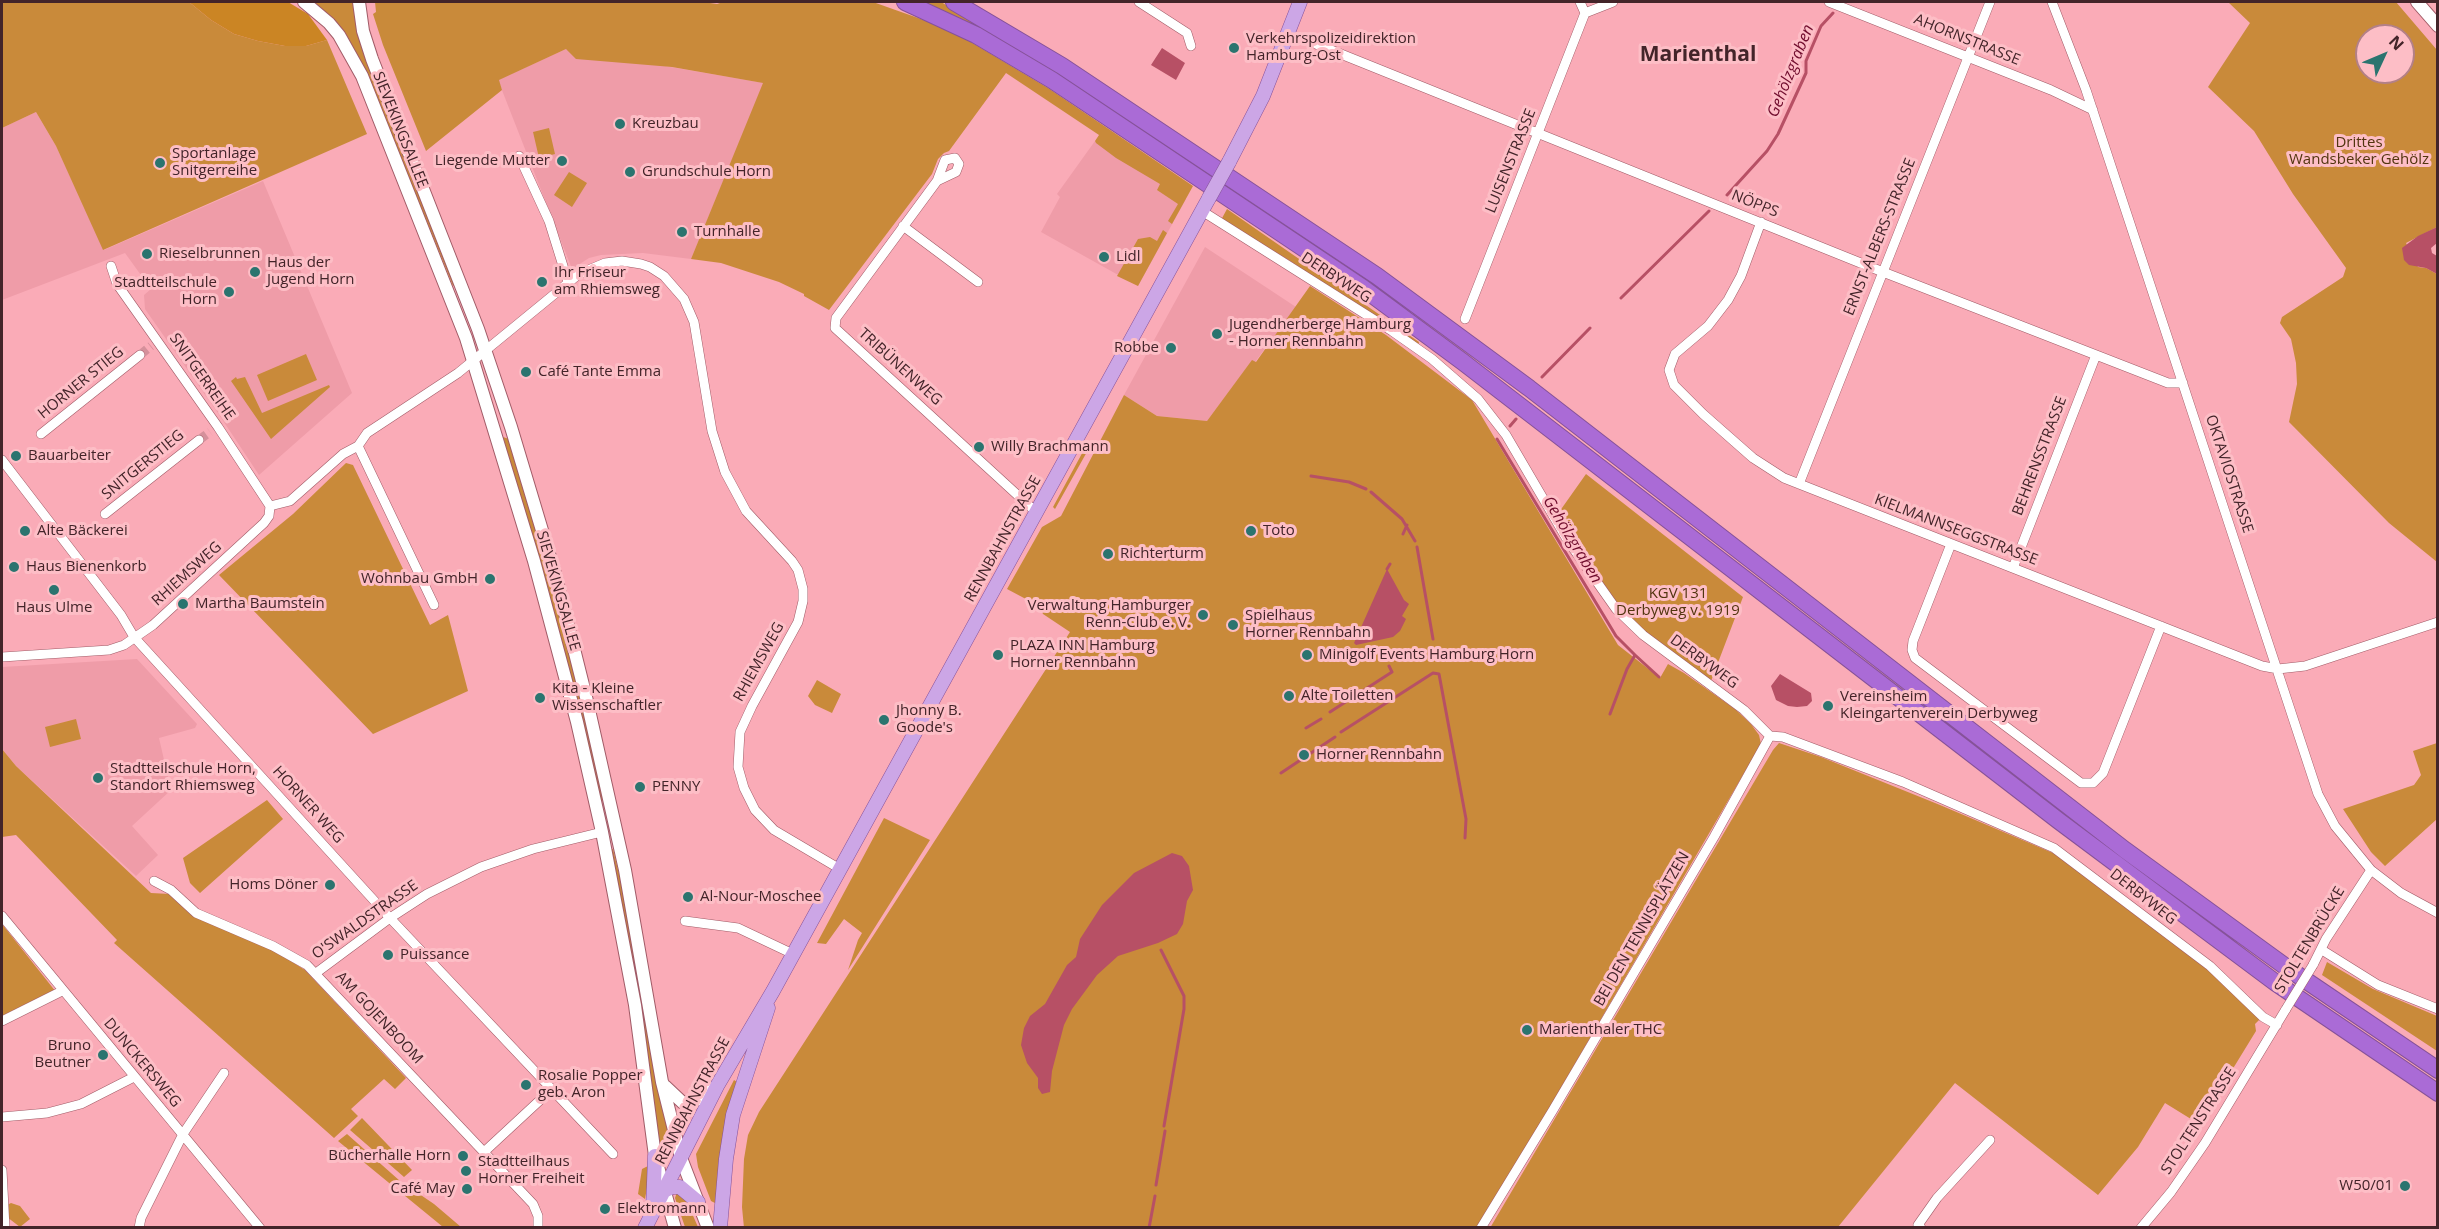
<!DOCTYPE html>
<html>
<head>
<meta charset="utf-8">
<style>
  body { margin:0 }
  #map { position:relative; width:2439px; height:1229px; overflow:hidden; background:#faabb7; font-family:"Open Sans",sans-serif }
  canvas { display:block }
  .frame { position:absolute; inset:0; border:3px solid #432429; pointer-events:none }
  .north { position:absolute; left:2355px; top:24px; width:60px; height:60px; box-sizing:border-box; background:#fdbec6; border:2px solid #b38087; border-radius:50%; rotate:46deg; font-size:16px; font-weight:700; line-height:24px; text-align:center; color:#432429 }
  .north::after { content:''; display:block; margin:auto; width:21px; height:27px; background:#2b746f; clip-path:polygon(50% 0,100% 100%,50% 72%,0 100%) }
</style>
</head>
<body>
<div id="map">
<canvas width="2439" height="1229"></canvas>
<div class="frame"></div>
<div class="north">N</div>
</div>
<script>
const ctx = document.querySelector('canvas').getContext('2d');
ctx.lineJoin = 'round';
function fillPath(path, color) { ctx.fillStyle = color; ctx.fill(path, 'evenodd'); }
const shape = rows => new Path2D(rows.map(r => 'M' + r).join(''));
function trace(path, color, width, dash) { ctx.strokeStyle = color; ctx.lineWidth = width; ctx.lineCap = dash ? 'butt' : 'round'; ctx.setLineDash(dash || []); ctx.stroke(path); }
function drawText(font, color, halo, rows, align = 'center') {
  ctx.font = font + ' "Open Sans",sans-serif'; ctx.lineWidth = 6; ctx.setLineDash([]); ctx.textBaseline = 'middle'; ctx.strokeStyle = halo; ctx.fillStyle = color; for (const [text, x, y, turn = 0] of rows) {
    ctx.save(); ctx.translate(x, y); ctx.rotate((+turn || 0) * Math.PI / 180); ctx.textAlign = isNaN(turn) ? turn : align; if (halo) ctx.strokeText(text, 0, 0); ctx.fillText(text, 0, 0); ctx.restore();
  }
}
const built = shape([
  [566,49,764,83,691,259,643,253,601,255,589,258,572,269,498,80],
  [36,112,56,146,104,250,263,181,352,393,259,475,220,416,145,309,144,295,151,289,125,253,2,300,2,128],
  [1095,141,1186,199,1138,286,1041,232,1060,197,1057,194],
  [1205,247,1296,307,1255,362,1252,361,1207,421,1157,416,1124,395],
  [137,659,197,724,195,728,159,738,171,790,132,826,158,855,136,876,16,766,2,749,2,667]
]);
const green = shape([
  [2,2,189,2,211,20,234,34,258,41,285,46,306,46,327,40,367,134,103,250,56,146,36,112,2,128],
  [313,2,354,2,457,283,453,286,384,116,324,12],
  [375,2,703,2,717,4,723,2,873,2,949,29,1048,88,1193,186,1172,224,1168,221,1178,204,1157,190,1160,184,1116,158,1096,143,1095,141,1099,135,1006,73,949,151,944,153,938,159,932,174,829,310,804,296,804,294,779,282,721,263,691,259,763,83,672,67,576,59,566,49,499,80,502,90,426,151,383,45,373,14,376,12],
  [923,2,941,2,1087,88,1167,143,1164,147,981,30],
  [2228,2,2396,2,2437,50,2437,227,2406,243,2418,267,2426,268,2437,274,2437,562,2389,523,2289,422,2297,384,2296,363,2291,339,2280,323,2282,317,2343,277,2346,268,2293,194,2254,131,2208,87,2250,23],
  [2367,36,2403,36,2403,72,2367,72],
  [549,128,555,154,539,158,533,132],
  [569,172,587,183,572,207,554,195],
  [1227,209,1419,342,1418,346,1287,259,1221,220],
  [1163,230,1167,233,1138,286,1117,276,1138,239,1150,237,1157,241],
  [1310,286,1386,335,1472,400,1618,645,1660,678,1668,664,1684,673,1735,709,1751,724,1759,735,1761,744,1480,1227,744,1228,742,1207,744,1159,748,1135,759,1112,1070,632,1043,614,1039,606,1007,589,1042,527,1061,516,1124,395,1157,416,1207,421,1252,360,1256,362],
  [306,354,317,380,268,401,257,375],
  [236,377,237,379,245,377,262,413,329,385,330,387,271,439,231,381],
  [503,437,509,439,549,572,605,800,599,801,571,677],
  [1086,446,1088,450,1055,509,1053,507],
  [346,463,353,465,430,625,448,615,468,691,373,734,219,575,293,514],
  [1586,474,1743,597,1711,681,1645,633,1613,601,1557,515],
  [817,680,841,694,832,713,815,705,808,696],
  [76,719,81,739,50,747,45,727],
  [1779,743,1821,757,1940,805,2060,856,2209,969,2260,1019,2255,1024,2256,1031,2199,1124,2165,1103,2138,1147,2098,1195,1955,1083,1838,1227,1490,1228,1773,750],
  [2437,743,2437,819,2385,866,2371,852,2343,809,2414,785,2421,775,2413,751],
  [2,749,16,766,151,893,170,894,193,915,280,954,305,970,406,1078,395,1089,384,1079,351,1109,358,1116,334,1138,114,943,117,940,16,835,2,837],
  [267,800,283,819,200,893,190,883,183,858],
  [884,818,930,840,848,970,858,940,862,933,844,919,826,944,817,943],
  [613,849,620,878,624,885,661,1105,669,1135,660,1143,635,985,610,850],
  [2,924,56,992,3,1019,2,1010],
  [2327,962,2373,989,2437,1016,2437,1051,2322,975],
  [734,1080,737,1082,717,1204,711,1201,698,1167,696,1154],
  [362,1118,412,1170,404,1177,350,1130],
  [347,1134,400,1181,394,1187,338,1141],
  [648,1166,648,1182,645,1199,638,1194,642,1169],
  [406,1185,434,1204,461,1227,443,1227,399,1191],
  [677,1192,683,1193,698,1227,685,1227,675,1198],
  [11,1203,20,1206,30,1219,20,1227,7,1217,7,1205]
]);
const forest = shape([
  [189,2,288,2,308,14,327,40,306,46,285,46,258,41,234,34,211,20]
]);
const water = shape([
  [1162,48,1185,63,1176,80,1151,65],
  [2437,227,2437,243,2431,248,2432,253,2437,256,2437,274,2426,268,2409,265,2404,260,2402,248,2418,236],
  [1387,569,1404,600,1409,604,1402,616,1406,619,1400,631,1393,637,1356,645,1354,643],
  [1780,674,1811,693,1812,701,1807,706,1797,707,1788,706,1776,700,1771,686],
  [1172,853,1182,856,1189,866,1193,890,1187,901,1183,924,1177,934,1158,943,1118,956,1097,975,1072,1009,1064,1025,1052,1071,1050,1092,1042,1094,1038,1088,1038,1078,1027,1063,1021,1045,1024,1028,1030,1016,1045,1004,1067,965,1076,957,1080,939,1102,905,1134,873]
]);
const stream = shape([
  [1727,195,1767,151,1778,134,1806,73,1806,61,1821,26,1833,13],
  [1621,298,1709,211],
  [1542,377,1590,328],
  [1510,426,1516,419],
  [1497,439,1616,636,1635,655,1627,669,1610,714],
  [1311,476,1349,482,1366,489],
  [1371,492,1402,519,1415,541],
  [1403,534,1407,525],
  [1417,547,1433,639],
  [1387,569,1390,564],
  [1635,655,1659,677],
  [1330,712,1392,672,1389,666],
  [1306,728,1321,719],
  [1341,732,1433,673,1439,674,1466,819,1465,838],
  [1281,773,1335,737],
  [1161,950,1184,996,1184,1009,1164,1126],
  [1156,1185,1165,1131],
  [1149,1228,1155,1196]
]);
const minorTunnel = shape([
  [140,355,151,346],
  [199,440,210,432]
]);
const minor = shape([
  [1139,2,1187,33,1191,46],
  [1580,2,1585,13,1613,2],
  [1829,2,2051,90,2093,110],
  [2052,2,2086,90,2318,794,2335,826,2371,870,2401,893,2438,913],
  [1316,44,1883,272,2168,383,2183,383],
  [519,156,549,221,568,282],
  [937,181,945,160,955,158,959,164,956,172,937,181,836,318,835,328,1036,512],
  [1202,211,1392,331,1432,359,1478,399,1506,435,1568,541,1616,609,1643,635,1744,710,1770,736,1783,737,1903,782,2054,848,2210,966,2263,1017,2277,1025],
  [1761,222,1741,276,1728,300,1708,326,1675,354,1669,370,1674,385,1703,414,1753,458,1784,478,2262,666,2278,669,2305,666,2438,622],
  [903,226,978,282],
  [111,266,117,284,218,427,270,506],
  [1465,319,1585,13],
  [41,434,140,355],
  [358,446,434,605],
  [2,460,121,615,134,637,390,918,613,1154],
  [1799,484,1990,2],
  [105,514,199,440],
  [1951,544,1913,641,1912,650,1915,658,2081,783,2093,783,2103,773,2161,626],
  [2013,568,2096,355],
  [2,657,109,650,124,645,153,625,264,523,269,516,270,506,290,501,343,454,358,446,367,433,458,373,579,274,605,263,622,261,641,264,650,267,664,276,684,299,694,322,712,431,725,472,746,511,792,561,798,570,803,589,803,601,798,622,752,706,740,732,738,767,744,788,755,810,774,830,840,869],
  [154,881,171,890,196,913,273,946,307,965,533,1204,538,1216,538,1228],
  [2,916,260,1228],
  [685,921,738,928,793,954],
  [2322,950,2378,985,2438,1009],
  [2313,965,2326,939,2371,870],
  [316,973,390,918,427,894,481,867,533,849,602,832],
  [2,1021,62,991],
  [2,1117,47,1113,81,1104,134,1077],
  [484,1152,552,1089],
  [2,1170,5,1228],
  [139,1228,141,1218,183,1134,224,1073],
  [1481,1228,1553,1110,1714,837,1770,736],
  [1921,1228,1918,1225,1937,1198,1990,1140],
  [2141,1228,2171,1192,2205,1143,2286,1009]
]);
const secondary = shape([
  [304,2,329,23,339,35,362,76,466,338,534,561,577,722,602,832,635,1005,655,1156,675,1228],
  [359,2,363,31,372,59,478,329,511,427,556,577,587,701,625,870,662,1082,681,1158,708,1228],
  [2417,2,2438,26],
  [665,1086,683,1103,699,1099,716,1087]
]);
const primary = shape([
  [1229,162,1263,96,1300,2],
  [664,1191,672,1187,680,1187,698,1202],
  [653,1209,655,1156],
  [645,1228,717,1086,773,991,1209,198],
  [720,1228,726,1159,733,1115,768,1008]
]);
const motorway = shape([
  [905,2,976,35,1052,80,1363,288,1463,362,2059,821,2276,983,2438,1093],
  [954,2,1062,66,1377,276,1529,388,2125,850,2286,967,2438,1070]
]);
const minorBridge = shape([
  [2286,1009,2313,965]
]);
const primaryBridge = shape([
  [1209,198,1229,162]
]);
const markers = [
  [1234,48,6,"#2b746f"],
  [620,124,6,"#2b746f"],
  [562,161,6,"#2b746f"],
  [160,163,6,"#2b746f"],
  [630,172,6,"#2b746f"],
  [682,232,6,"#2b746f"],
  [147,254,6,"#2b746f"],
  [1104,257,6,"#2b746f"],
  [255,272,6,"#2b746f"],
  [542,282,6,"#2b746f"],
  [229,292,6,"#2b746f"],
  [1217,334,6,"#2b746f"],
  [1171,348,6,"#2b746f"],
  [526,372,6,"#2b746f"],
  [979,447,6,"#2b746f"],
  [16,456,6,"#2b746f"],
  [25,531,6,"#2b746f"],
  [1251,531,6,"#2b746f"],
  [1108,554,6,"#2b746f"],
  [14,567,6,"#2b746f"],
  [490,579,6,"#2b746f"],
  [54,590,6,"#2b746f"],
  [183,604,6,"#2b746f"],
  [1203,615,6,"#2b746f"],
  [1233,625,6,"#2b746f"],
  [998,655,6,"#2b746f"],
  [1307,655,6,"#2b746f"],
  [1289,696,6,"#2b746f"],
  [540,698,6,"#2b746f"],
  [1828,706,6,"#2b746f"],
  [884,720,6,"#2b746f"],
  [1304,755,6,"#2b746f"],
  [98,778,6,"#2b746f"],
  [640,787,6,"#2b746f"],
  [330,885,6,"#2b746f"],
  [688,897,6,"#2b746f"],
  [388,955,6,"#2b746f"],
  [1527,1030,6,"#2b746f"],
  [103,1055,6,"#2b746f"],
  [526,1085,6,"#2b746f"],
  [463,1156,6,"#2b746f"],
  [466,1171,6,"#2b746f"],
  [2405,1186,6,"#2b746f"],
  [467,1189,6,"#2b746f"],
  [605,1209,6,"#2b746f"]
];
const poiNames = [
  ["Verkehrspolizeidirektion",1246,39],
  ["Hamburg-Ost",1246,56],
  ["Kreuzbau",632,124],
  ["Sportanlage",172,154],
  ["Snitgerreihe",172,171],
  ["Liegende Mutter",550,161,"right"],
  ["Grundschule Horn",642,172],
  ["Turnhalle",694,232],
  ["Rieselbrunnen",159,254],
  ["Lidl",1116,257],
  ["Haus der",267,263],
  ["Jugend Horn",267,280],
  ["Ihr Friseur",554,273],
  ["am Rhiemsweg",554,290],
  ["Stadtteilschule",217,283,"right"],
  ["Horn",217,300,"right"],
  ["Jugendherberge Hamburg",1229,325],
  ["- Horner Rennbahn",1229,342],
  ["Robbe",1159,348,"right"],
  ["Café Tante Emma",538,372],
  ["Willy Brachmann",991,447],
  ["Bauarbeiter",28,456],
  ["Alte Bäckerei",37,531],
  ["Toto",1263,531],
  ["Richterturm",1120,554],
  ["Haus Bienenkorb",26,567],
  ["Wohnbau GmbH",478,579,"right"],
  ["Martha Baumstein",195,604],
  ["Verwaltung Hamburger",1191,606,"right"],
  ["Renn-Club e. V.",1191,623,"right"],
  ["Haus Ulme",54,608,"center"],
  ["Spielhaus",1245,616],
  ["Horner Rennbahn",1245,633],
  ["PLAZA INN Hamburg",1010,646],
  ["Horner Rennbahn",1010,663],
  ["Minigolf Events Hamburg Horn",1319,655],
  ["Kita - Kleine",552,689],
  ["Wissenschaftler",552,706],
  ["Alte Toiletten",1301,696],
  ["Vereinsheim",1840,697],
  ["Kleingartenverein Derbyweg",1840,714],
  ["Jhonny B.",896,711],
  ["Goode's",896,728],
  ["Horner Rennbahn",1316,755],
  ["Stadtteilschule Horn,",110,769],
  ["Standort Rhiemsweg",110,786],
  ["PENNY",652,787],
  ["Homs Döner",318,885,"right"],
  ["Al-Nour-Moschee",700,897],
  ["Puissance",400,955],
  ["Marienthaler THC",1539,1030],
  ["Bruno",91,1046,"right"],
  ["Beutner",91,1063,"right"],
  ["Rosalie Popper",538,1076],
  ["geb. Aron",538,1093],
  ["Bücherhalle Horn",451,1156,"right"],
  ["Stadtteilhaus",478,1162],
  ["Horner Freiheit",478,1179],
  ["W50/01",2393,1186,"right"],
  ["Café May",455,1189,"right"],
  ["Elektromann",617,1209]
];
const streetNames = [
  ["AHORNSTRASSE",1967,40,22],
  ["SIEVEKINGSALLEE",400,130,68],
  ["LUISENSTRASSE",1511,161,-68],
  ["NÖPPS",1755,204,22],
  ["ERNST-ALBERS-STRASSE",1880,237,-68],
  ["DERBYWEG",1336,278,33],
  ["TRIBÜNENWEG",900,367,42],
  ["SNITGERREIHE",202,377,55],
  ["HORNER STIEG",81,383,-39],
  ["BEHRENSSTRASSE",2040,456,-69],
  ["SNITGERSTIEG",143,465,-39],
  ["OKTAVIOSTRASSE",2229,474,72],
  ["KIELMANNSEGGSTRASSE",1956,530,21],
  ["RENNBAHNSTRASSE",1003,539,-61],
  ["RHIEMSWEG",187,574,-42],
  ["SIEVEKINGSALLEE",558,591,74],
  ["RHIEMSWEG",759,662,-61],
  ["DERBYWEG",1704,662,36],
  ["HORNER WEG",308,805,48],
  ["DERBYWEG",2143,897,38],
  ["O'SWALDSTRASSE",365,920,-35],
  ["BEI DEN TENNISPLÄTZEN",1642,929,-60],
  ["STOLTENBRÜCKE",2310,940,-59],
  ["AM GOJENBOOM",379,1018,47],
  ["DUNCKERSWEG",142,1063,50],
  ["RENNBAHNSTRASSE",693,1101,-62],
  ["STOLTENSTRASSE",2199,1121,-57]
];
const parkNames = [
  ["Drittes",2359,143],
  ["Wandsbeker Gehölz",2359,160],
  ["KGV 131",1678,594],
  ["Derbyweg v. 1919",1678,611]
];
const waterNames = [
  ["Gehölzgraben",1791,71,-68],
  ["Gehölzgraben",1572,540,59]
];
const districtNames = [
  ["Marienthal",1698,55]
];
fillPath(built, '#ef9ca8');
fillPath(green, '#c98a3a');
fillPath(forest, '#cb8524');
fillPath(water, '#b75065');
trace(stream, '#b75065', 3);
trace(minorTunnel, '#d5909b', 9, [9, 4.5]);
trace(minor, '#a15b67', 10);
trace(secondary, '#a15b67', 14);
trace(primary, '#865299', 15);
trace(motorway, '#865299', 18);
trace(minor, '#fff', 9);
trace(secondary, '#fff', 12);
trace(primary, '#cca6e6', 14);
trace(motorway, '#aa6bd6', 16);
trace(minorBridge, '#a15b67', 10, []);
trace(primaryBridge, '#865299', 15, []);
trace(minorBridge, '#fff', 9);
trace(primaryBridge, '#cca6e6', 14);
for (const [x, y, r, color] of markers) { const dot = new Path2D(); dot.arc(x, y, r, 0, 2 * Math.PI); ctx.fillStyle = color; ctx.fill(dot); trace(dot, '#fdbec6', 2); }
drawText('15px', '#432429', '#fdbec6', poiNames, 'left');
drawText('15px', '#432429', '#fdbec6', streetNames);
drawText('15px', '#52350f', '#fdbec6', parkNames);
drawText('italic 16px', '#700c2d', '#fdbec6', waterNames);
drawText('bold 21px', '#432429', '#fdbec6', districtNames);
</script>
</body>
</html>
